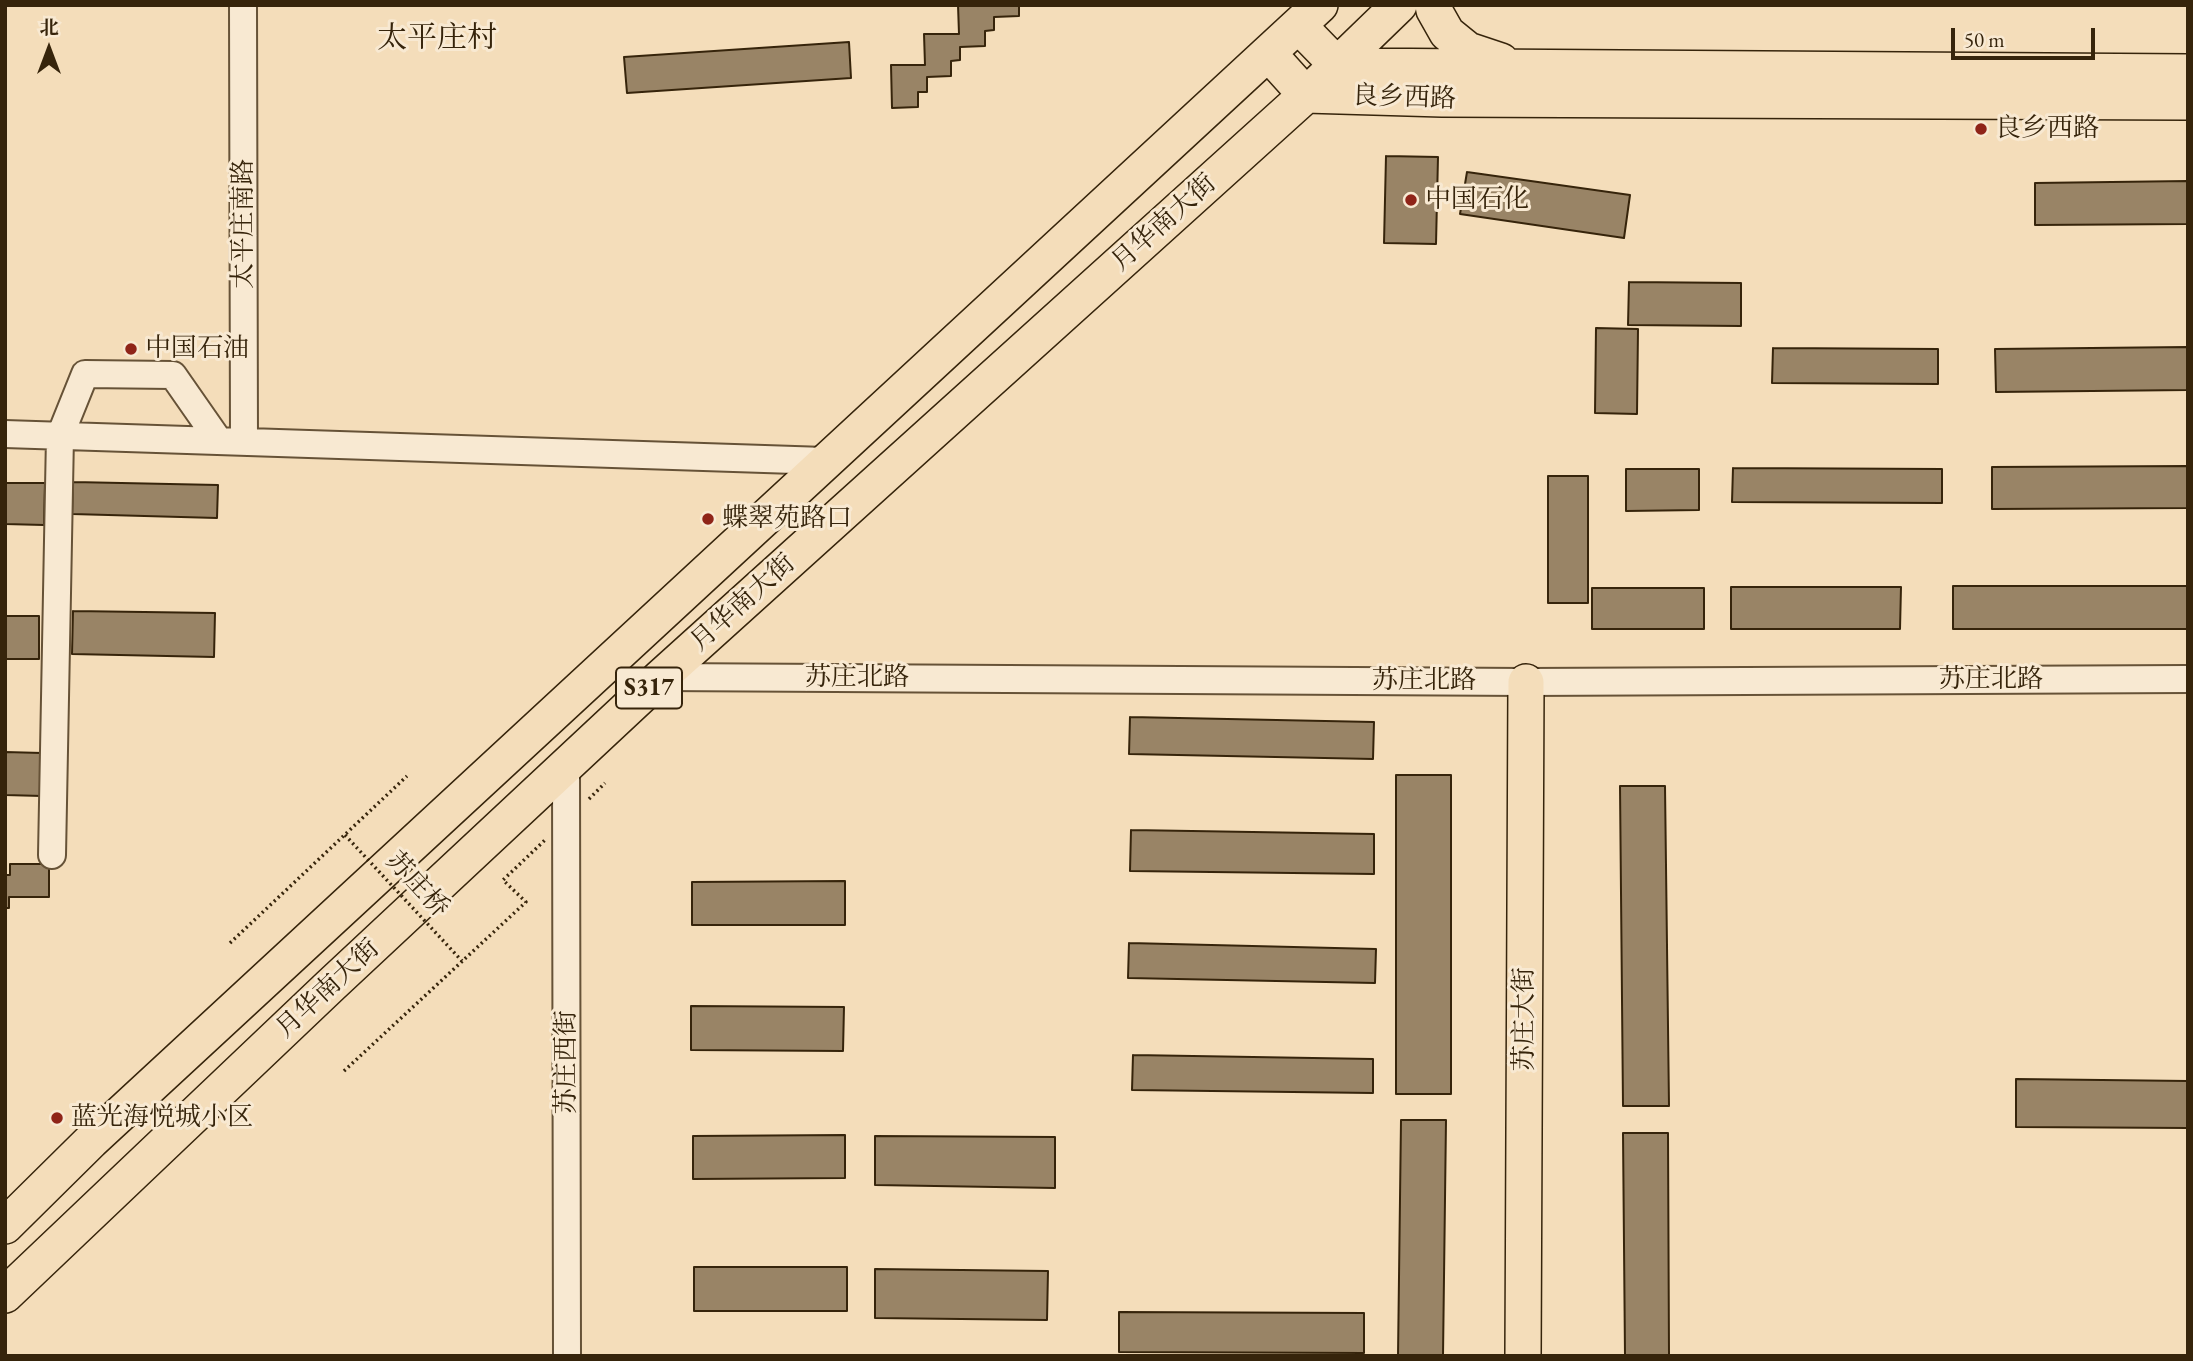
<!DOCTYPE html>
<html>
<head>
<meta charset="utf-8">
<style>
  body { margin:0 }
  #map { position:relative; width:2193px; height:1361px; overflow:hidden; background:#f4ddba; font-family:"EB Garamond","Noto Serif SC",serif }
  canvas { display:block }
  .frame { position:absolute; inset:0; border:7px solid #36240b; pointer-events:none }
  .north { position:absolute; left:14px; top:14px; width:70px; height:70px; -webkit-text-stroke:5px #f8e9d2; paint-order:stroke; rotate:0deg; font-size:19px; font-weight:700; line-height:28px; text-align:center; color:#36240b }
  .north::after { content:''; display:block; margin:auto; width:24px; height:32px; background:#36240b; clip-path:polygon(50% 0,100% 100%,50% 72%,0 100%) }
  .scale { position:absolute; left:1951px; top:28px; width:144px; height:32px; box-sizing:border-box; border:4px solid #36240b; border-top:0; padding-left:9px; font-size:21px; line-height:24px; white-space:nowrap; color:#36240b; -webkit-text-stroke:5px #f8e9d2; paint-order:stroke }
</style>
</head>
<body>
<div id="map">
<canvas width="2193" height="1361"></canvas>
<div class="frame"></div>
<div class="north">北</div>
<div class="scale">50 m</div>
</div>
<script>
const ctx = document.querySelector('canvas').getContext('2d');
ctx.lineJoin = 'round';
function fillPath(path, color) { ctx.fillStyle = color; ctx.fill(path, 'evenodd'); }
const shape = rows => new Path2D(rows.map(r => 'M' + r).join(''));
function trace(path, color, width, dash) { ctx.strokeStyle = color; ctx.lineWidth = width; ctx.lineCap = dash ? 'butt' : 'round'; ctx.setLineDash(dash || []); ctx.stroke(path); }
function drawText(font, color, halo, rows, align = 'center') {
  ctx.font = font + ' "EB Garamond","Noto Serif SC",serif'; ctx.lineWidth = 6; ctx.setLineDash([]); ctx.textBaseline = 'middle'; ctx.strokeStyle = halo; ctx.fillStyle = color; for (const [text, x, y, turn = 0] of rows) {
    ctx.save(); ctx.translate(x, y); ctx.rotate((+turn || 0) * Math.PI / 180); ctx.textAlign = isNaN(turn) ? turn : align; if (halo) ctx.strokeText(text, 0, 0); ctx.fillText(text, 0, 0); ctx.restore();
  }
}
const building = shape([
  [958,5,1019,5,1019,16,994,17,994,30,985,31,985,46,960,47,960,60,951,61,951,76,927,77,927,92,918,92,918,107,892,108,891,65,925,65,924,34,959,34,958,5],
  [849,42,851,78,627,93,624,57,849,42],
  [1386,156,1438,157,1436,244,1384,243,1386,156],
  [1467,172,1630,195,1624,238,1460,214,1467,172],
  [2188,181,2188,224,2035,225,2035,183,2188,181],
  [1629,282,1741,283,1741,326,1628,325,1629,282],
  [1596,328,1638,329,1637,414,1595,413,1596,328],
  [2188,347,2188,390,1996,392,1995,349,2188,347],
  [1773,348,1938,349,1938,384,1772,383,1773,348],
  [2188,466,2188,508,1992,509,1992,467,2188,466],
  [1733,468,1942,469,1942,503,1732,502,1733,468],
  [1626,469,1699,469,1699,510,1626,511,1626,469],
  [1548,476,1588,476,1588,603,1548,603,1548,476],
  [73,482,218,485,217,518,72,514,73,482],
  [5,483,45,483,44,525,5,524,5,483],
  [1953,586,2188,586,2188,629,1953,629,1953,586],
  [1731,587,1901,587,1900,629,1731,629,1731,587],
  [1592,588,1704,588,1704,629,1592,629,1592,588],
  [73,611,215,613,214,657,72,654,73,611],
  [5,616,39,616,39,659,5,659,5,616],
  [1130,717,1374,722,1373,759,1129,754,1130,717],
  [5,752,42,753,42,796,5,795,5,752],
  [1396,775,1451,775,1451,1094,1396,1094,1396,775],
  [1620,786,1665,786,1669,1106,1623,1106,1620,786],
  [1131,830,1374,834,1374,874,1130,871,1131,830],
  [10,864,49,864,49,897,9,897,9,908,5,908,5,875,10,875,10,864],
  [845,881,845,925,692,925,692,882,845,881],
  [1129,943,1376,949,1375,983,1128,978,1129,943],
  [691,1006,844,1007,843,1051,691,1050,691,1006],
  [1133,1055,1373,1059,1373,1093,1132,1090,1133,1055],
  [2016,1079,2188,1081,2188,1128,2016,1127,2016,1079],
  [1401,1120,1446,1120,1443,1356,1398,1356,1401,1120],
  [1623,1133,1668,1133,1669,1356,1625,1356,1623,1133],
  [845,1135,845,1178,693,1179,693,1136,845,1135],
  [875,1136,1055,1137,1055,1188,875,1185,875,1136],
  [694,1267,847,1267,847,1311,694,1311,694,1267],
  [875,1269,1048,1271,1047,1320,875,1318,875,1269],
  [1119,1312,1364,1313,1364,1353,1119,1352,1119,1312]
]);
const path = shape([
  [589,799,605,783],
  [230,943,407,776],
  [344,1071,526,902,503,880,545,840]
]);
const minor = shape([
  [243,5,244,442],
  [5,434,825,461],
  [661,677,1526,682,2188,679],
  [566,768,567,1356],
  [52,855,60,436,85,374,173,375,219,441]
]);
const major = shape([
  [1433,5,1434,10,1447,33,1468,50,1501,61],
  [1299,26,1338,66,2188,72],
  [1269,54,1306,95,1442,99,2188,102],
  [5,1226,91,1141,1320,5],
  [5,1295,330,986,661,677,1306,95,1399,5],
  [1523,1356,1526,682]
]);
const pathBridge = shape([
  [345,835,462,961]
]);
const markers = [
  [1981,129,7,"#8f2418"],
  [1411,200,7,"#8f2418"],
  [131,349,7,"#8f2418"],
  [708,519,7,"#8f2418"],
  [57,1118,7,"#8f2418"]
];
const shields = [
  [649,688,66]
];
const shieldNames = [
  ["S317",649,688]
];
const streetNames = [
  ["良乡西路",1404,98,2],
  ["月华南大街",1164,223,-42],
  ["太平庄南路",244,224,-90],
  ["月华南大街",743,603,-42],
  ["苏庄北路",857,678],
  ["苏庄北路",1991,680],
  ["苏庄北路",1424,681],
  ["苏庄桥",417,885,47],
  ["月华南大街",328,989,-43],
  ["苏庄大街",1525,1019,-90],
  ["苏庄西街",567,1062,-90]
];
const poiNames = [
  ["良乡西路",1995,129],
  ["中国石化",1425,200],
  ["中国石油",145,349],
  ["蝶翠苑路口",722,519],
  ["蓝光海悦城小区",71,1118]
];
const quarterNames = [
  ["太平庄村",437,39]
];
fillPath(building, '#998466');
trace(building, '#36240b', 2);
trace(minor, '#665237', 30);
trace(major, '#36240b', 38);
trace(path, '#36240b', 3.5, [2, 3.5]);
trace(minor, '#f8e9d2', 26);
trace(major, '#f4ddba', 35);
trace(pathBridge, '#36240b', 3.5, [2, 3.5]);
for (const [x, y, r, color] of markers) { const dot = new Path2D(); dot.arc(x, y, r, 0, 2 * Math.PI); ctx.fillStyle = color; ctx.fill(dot); trace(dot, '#f8e9d2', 2.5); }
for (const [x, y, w] of shields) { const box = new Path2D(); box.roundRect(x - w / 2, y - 20.5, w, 41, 5); ctx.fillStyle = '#f8e9d2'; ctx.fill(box); trace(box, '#36240b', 2); }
drawText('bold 24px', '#36240b', null, shieldNames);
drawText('26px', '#36240b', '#f8e9d2', streetNames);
drawText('26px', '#36240b', '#f8e9d2', poiNames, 'left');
drawText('30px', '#36240b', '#f8e9d2', quarterNames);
</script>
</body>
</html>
